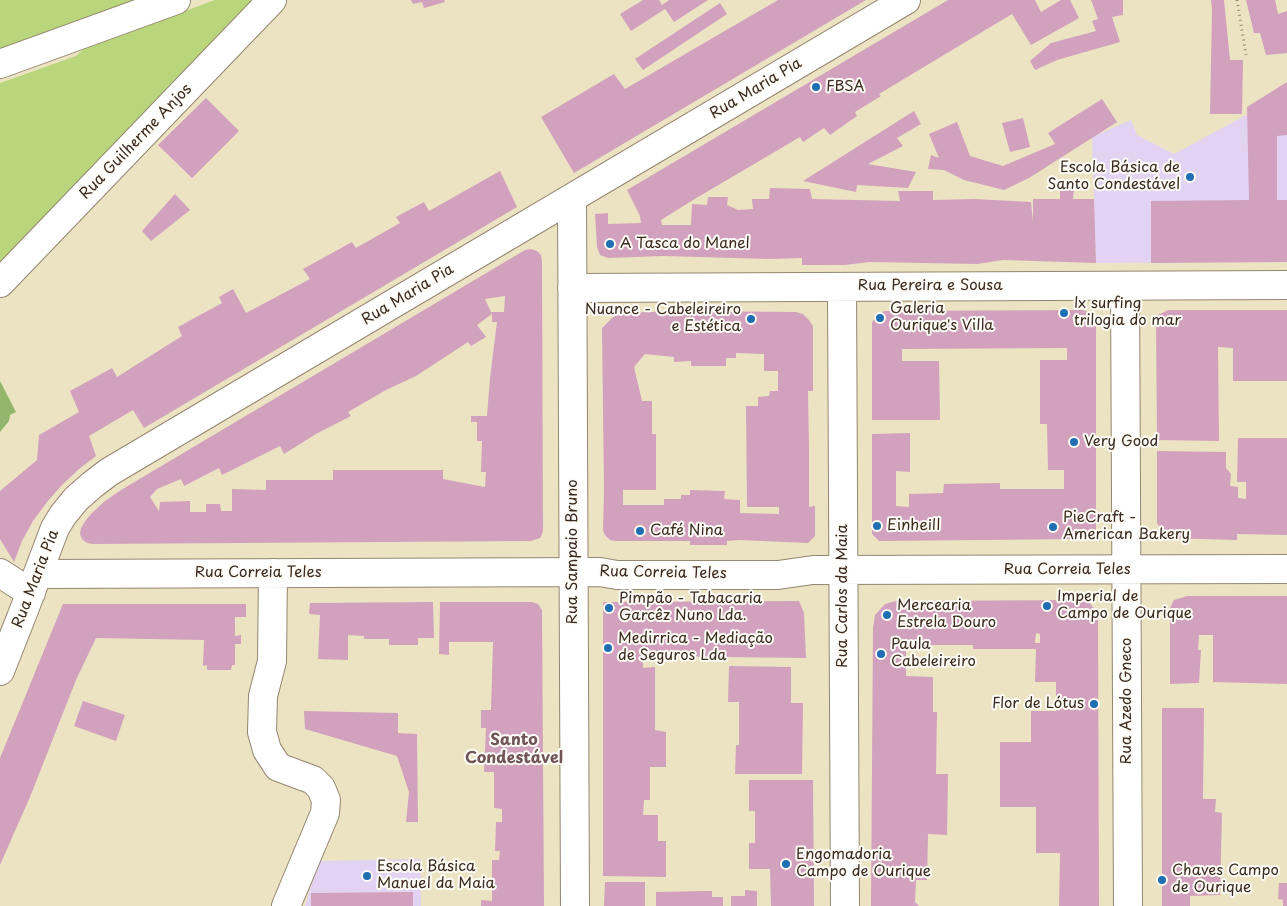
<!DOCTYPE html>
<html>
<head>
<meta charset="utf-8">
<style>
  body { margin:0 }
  canvas { display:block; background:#ece3c2 }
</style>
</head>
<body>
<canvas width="1287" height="906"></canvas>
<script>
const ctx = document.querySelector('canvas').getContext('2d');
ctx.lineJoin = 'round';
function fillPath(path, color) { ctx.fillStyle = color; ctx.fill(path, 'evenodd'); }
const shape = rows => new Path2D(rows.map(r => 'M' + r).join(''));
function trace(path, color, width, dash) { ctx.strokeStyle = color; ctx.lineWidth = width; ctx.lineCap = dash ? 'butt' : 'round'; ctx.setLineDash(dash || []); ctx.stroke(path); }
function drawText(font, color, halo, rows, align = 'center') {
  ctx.font = font + ' "Playpen Sans",sans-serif'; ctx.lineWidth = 4; ctx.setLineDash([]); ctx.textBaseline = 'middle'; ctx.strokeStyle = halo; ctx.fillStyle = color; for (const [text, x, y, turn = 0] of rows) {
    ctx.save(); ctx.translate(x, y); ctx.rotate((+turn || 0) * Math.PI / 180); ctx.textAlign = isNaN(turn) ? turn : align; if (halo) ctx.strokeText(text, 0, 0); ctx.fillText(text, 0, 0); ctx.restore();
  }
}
const built = shape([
  [1287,93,1287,262,1096,263,1092,137,1131,120,1137,135,1174,154],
  [421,859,421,906,413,906,412,892,312,893,311,906,305,906,318,861]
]);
const green = shape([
  [0,0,175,0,0,57],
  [215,0,254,0,0,264,0,83,76,56,85,48]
]);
const forest = shape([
  [0,381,16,412,10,415,9,421,0,432]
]);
const building = shape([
  [411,0,444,0,445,2,424,8,422,2,413,4],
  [643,0,659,0,662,5,669,0,708,0,674,22,665,9,631,31,620,14],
  [778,0,866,0,574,173,541,117,614,74,625,89],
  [948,0,1035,0,1041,12,1061,0,1070,0,1079,18,1031,45,1012,14,879,94,881,96,855,112,857,116,830,135,824,128,803,142,800,137,693,200,661,220,662,225,691,225,692,204,707,205,708,197,728,197,727,205,738,210,753,209,752,199,769,199,770,188,810,189,812,199,900,201,898,191,933,191,933,200,975,199,1031,202,1033,222,1033,199,1060,199,1060,188,1074,189,1073,199,1094,199,1096,263,1003,260,977,264,869,262,845,265,802,265,802,258,771,259,663,256,608,258,600,255,597,247,595,214,608,213,608,224,641,223,640,216,627,190],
  [1091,0,1123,0,1123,15,1112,17,1120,42,1057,60,1035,70,1030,61,1051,43,1096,31,1092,21,1098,19],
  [1211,0,1224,0,1230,60,1243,60,1242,114,1210,114,1212,9],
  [1246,0,1275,0,1278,14,1287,11,1287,53,1266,55,1260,33,1254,33],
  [720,3,727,14,643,70,635,59],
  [1287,82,1287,135,1277,136,1277,200,1287,200,1287,262,1151,263,1151,201,1249,200,1247,107],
  [206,98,239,131,192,178,158,145],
  [1102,99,1117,122,1029,178,1004,190,964,180,944,170,928,169,931,155,939,158,929,134,957,122,970,156,1003,166,1055,144,1048,133],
  [914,111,921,124,897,138,903,146,868,164,916,172,908,188,857,185,856,192,803,181],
  [1023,118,1030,147,1010,152,1002,123],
  [500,171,517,207,144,428,133,410,89,436,96,456,79,469,62,485,47,502,33,521,22,541,14,562,0,539,0,491,37,460,39,435,79,412,70,391,112,368,117,377,182,336,178,327,222,303,219,297,233,289,246,313,310,279,303,269,352,242,356,248,400,223,396,217,424,202,429,211],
  [175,194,190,210,151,241,142,231],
  [531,249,537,251,541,255,542,261,543,530,542,534,540,538,531,541,93,544,87,543,82,539,80,534,81,528,86,520,92,513,105,501,121,490,525,250],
  [505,296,504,312,491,312,485,299],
  [492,314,492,322,497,322,490,378,487,416,471,416,471,422,477,422,477,441,482,441,481,472,486,472,485,487,443,479,443,470,333,470,333,480,266,480,266,490,232,489,232,511,221,511,220,504,206,504,206,512,190,512,190,501,160,502,159,511,150,497,157,489,181,479,184,486,219,468,222,475,280,446,284,454,316,434,351,416,348,412,386,390,416,376,468,342,471,346,486,337,477,325],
  [1082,310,1091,313,1096,321,1096,529,1093,536,1083,539,879,541,872,534,872,434,910,433,910,472,896,471,896,506,909,507,909,494,943,493,944,484,1000,483,1000,489,1064,489,1064,470,1048,470,1047,424,1040,424,1040,360,1067,360,1067,348,902,349,902,361,939,361,940,420,872,420,872,323,876,315,882,312,885,311],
  [1168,310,1287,310,1287,381,1233,381,1233,348,1218,347,1219,441,1157,440,1156,316],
  [674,311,796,312,803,314,809,320,813,326,813,391,808,391,809,449,809,507,815,506,815,536,808,543,739,540,727,541,727,545,690,545,690,541,614,541,610,540,605,535,603,530,604,490,602,328,612,318,620,313],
  [736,353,764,354,764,371,778,371,778,391,770,391,769,396,758,397,758,406,746,406,747,507,779,507,779,514,740,513,740,500,724,499,725,491,690,490,690,495,681,495,681,499,664,499,664,505,623,505,623,490,656,490,656,434,652,434,652,401,642,401,634,367,645,354,674,357,674,362,691,361,691,366,726,366,726,358,736,358],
  [1238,438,1287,438,1287,535,1237,534,1237,540,1167,538,1157,523,1157,451,1226,452,1226,468,1231,474,1230,486,1238,487,1238,498,1246,499,1246,482,1237,482],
  [1187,596,1287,596,1287,684,1213,682,1213,635,1199,635,1198,650,1201,650,1199,683,1170,684,1170,608,1174,600],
  [1087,600,1098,613,1099,906,1059,906,1060,853,1036,853,1036,807,1000,807,1000,742,1031,742,1031,711,1056,711,1056,682,1035,682,1036,649,973,649,973,645,906,645,906,676,933,677,933,712,937,712,936,774,948,774,947,835,928,834,927,880,916,880,915,902,919,906,871,906,873,628,875,615,885,604,896,601],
  [1036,633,1040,634,1040,643,1035,643],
  [799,601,804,613,806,658,643,656,643,668,655,667,655,730,666,732,666,767,650,767,650,800,644,800,643,815,658,815,658,841,666,841,666,877,603,876,603,602],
  [433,602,434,638,418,638,418,645,389,645,389,639,364,639,364,636,348,635,348,660,318,659,320,615,309,614,310,603],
  [440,602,532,602,538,604,542,610,544,906,481,906,481,900,492,901,492,860,499,860,500,851,495,851,496,822,502,822,502,809,494,808,494,772,484,772,486,728,481,728,481,710,491,710,493,642,449,642,449,655,439,654],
  [63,604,246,604,246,617,235,617,235,636,241,635,241,644,235,644,235,665,232,665,231,670,207,670,207,665,203,666,204,640,96,638,76,680,30,797,0,865,0,758],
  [729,666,791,667,791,703,803,703,802,774,735,774,736,745,739,745,739,702,728,702],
  [83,701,125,715,116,741,74,726],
  [1162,708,1204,708,1203,799,1216,799,1215,812,1222,813,1220,895,1190,896,1190,906,1162,906],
  [304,711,398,713,398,733,417,734,418,822,406,822,409,792,397,756,305,729],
  [749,780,813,780,814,906,771,906,770,869,749,869,749,843,755,843,755,811,749,811],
  [605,882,645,882,645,906,604,906],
  [1279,883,1287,883,1287,906,1283,906,1283,900,1278,899],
  [745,890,757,891,757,906,731,906,731,896,745,896],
  [705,891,712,891,712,897,723,897,723,906,656,906,656,892],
  [413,892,413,906,311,906,311,893]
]);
const path = shape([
  [1237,0,1246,55]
]);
const minor = shape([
  [0,64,176,0],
  [572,198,575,906],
  [0,283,272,0],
  [1125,286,1128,906],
  [842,287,845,906],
  [572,288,1287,285],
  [0,573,31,593],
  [273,573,272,661,263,696,262,732,267,750,278,767,313,780,321,788,326,800,325,813,286,906],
  [38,574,600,572,617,575,778,575,813,570,1287,569],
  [0,671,24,610,55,528,63,515,76,499,92,485,109,472,906,0]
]);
const markers = [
  [816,87,5,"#1f6fb2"],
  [1190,177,5,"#1f6fb2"],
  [610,244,5,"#1f6fb2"],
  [1064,313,5,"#1f6fb2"],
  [880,318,5,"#1f6fb2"],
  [751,319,5,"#1f6fb2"],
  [1074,442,5,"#1f6fb2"],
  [877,526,5,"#1f6fb2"],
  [1053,527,5,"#1f6fb2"],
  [640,531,5,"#1f6fb2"],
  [1047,606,5,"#1f6fb2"],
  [609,608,5,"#1f6fb2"],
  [887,615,5,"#1f6fb2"],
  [608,648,5,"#1f6fb2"],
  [881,654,5,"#1f6fb2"],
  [1094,704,5,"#1f6fb2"],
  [786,864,5,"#1f6fb2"],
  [367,876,5,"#1f6fb2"],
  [1162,880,5,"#1f6fb2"]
];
const poiNames = [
  ["FBSA",826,87],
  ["Escola Básica de",1180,168,"right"],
  ["Santo Condestável",1180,185,"right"],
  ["A Tasca do Manel",620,244],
  ["lx surfing",1074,304],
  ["trilogia do mar",1074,321],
  ["Galeria",890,309],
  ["Ourique's Villa",890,326],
  ["Nuance - Cabeleireiro",741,310,"right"],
  ["e Estética",741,327,"right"],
  ["Very Good",1084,442],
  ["PieCraft -",1063,518],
  ["American Bakery",1063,535],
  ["Einheill",887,526],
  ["Café Nina",650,531],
  ["Imperial de",1057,597],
  ["Campo de Ourique",1057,614],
  ["Pimpão - Tabacaria",619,599],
  ["Garcêz Nuno Lda.",619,616],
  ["Mercearia",897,606],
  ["Estrela Douro",897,623],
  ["Medirrica - Mediação",618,639],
  ["de Seguros Lda",618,656],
  ["Paula",891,645],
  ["Cabeleireiro",891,662],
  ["Flor de Lótus",1084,704,"right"],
  ["Engomadoria",796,855],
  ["Campo de Ourique",796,872],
  ["Escola Básica",377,867],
  ["Manuel da Maia",377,884],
  ["Chaves Campo",1172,871],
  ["de Ourique",1172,888]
];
const streetNames = [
  ["Rua Maria Pia",756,89,-31],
  ["Rua Guilherme Anjos",136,142,-46],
  ["Rua Pereira e Sousa",930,286],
  ["Rua Maria Pia",408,295,-31],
  ["Rua Sampaio Bruno",573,552,-90],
  ["Rua Correia Teles",1067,570],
  ["Rua Correia Teles",258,573],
  ["Rua Correia Teles",663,573,1],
  ["Rua Maria Pia",36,579,-69],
  ["Rua Carlos da Maia",843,596,-90],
  ["Rua Azedo Gneco",1127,701,-90]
];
const neighbourhoodNames = [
  ["Santo",514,741],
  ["Condestável",514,759]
];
fillPath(built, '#e3d3f2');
fillPath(green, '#b9d67c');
fillPath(forest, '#92b76c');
fillPath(building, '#d1a1be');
trace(minor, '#948670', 30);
trace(path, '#948670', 3, [1, 4]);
trace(minor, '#fff', 28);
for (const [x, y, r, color] of markers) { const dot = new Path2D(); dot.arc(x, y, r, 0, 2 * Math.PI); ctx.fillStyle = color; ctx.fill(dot); trace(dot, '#fdfcf7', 2); }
drawText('15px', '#3b2a1e', '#fdfcf7', poiNames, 'left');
drawText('15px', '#3b2a1e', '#fdfcf7', streetNames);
drawText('bold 16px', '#705456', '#fdfcf7', neighbourhoodNames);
</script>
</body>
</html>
